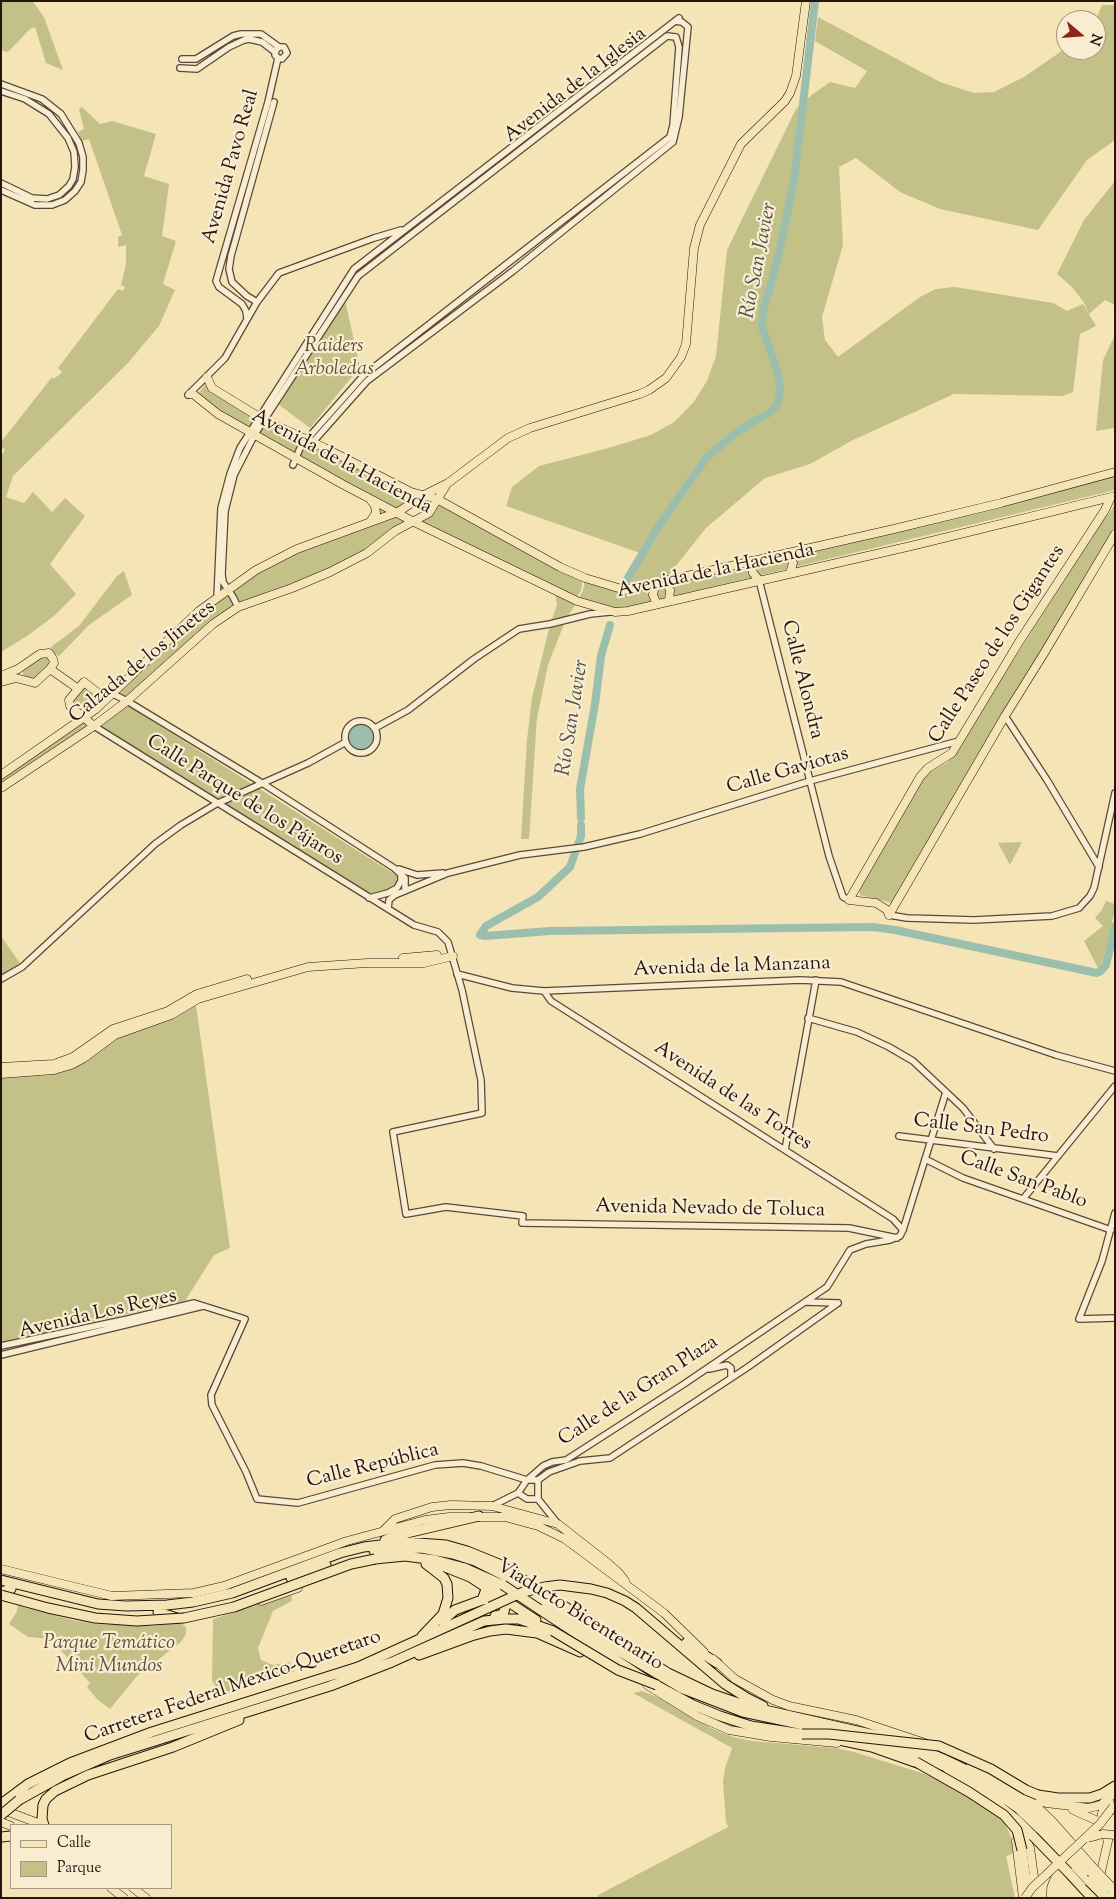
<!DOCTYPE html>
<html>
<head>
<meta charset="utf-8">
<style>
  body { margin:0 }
  #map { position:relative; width:1116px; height:1899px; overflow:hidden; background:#f5e4b6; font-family:"Sorts Mill Goudy",serif }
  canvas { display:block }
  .frame { position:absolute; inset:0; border:2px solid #25150f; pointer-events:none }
  .legend { position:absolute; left:10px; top:1824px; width:162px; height:65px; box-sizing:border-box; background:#f8edd0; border:1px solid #a49783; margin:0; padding:6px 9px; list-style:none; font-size:15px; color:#25150f }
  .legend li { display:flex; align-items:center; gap:10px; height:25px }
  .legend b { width:25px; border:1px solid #a49783 }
  .north { position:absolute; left:1056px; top:10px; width:50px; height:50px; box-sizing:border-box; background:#f8edd0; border:1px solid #a49783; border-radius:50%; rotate:108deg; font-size:14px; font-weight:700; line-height:20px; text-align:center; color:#25150f }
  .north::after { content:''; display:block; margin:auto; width:18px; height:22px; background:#8f2418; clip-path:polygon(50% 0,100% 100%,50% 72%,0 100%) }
</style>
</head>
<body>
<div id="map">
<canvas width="1116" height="1899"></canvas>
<div class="frame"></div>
<ul class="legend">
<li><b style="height:6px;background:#f5e4b6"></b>Calle</li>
<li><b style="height:14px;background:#c4c188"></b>Parque</li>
</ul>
<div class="north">N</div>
</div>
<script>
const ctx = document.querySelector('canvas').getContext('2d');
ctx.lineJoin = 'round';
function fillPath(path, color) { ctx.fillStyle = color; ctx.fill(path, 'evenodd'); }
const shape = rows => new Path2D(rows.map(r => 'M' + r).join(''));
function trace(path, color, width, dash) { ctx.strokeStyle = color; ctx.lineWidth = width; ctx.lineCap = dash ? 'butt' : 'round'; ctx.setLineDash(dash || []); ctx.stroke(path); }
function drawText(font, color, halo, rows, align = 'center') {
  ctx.font = font + ' "Sorts Mill Goudy",serif'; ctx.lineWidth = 4.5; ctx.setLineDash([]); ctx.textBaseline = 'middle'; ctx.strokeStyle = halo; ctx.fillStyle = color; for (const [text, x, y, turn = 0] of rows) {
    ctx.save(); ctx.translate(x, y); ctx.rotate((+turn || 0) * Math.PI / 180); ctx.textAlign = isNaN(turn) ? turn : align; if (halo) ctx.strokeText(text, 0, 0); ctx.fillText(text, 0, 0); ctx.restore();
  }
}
const green = shape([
  [1,1,31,1,34,3,44,17,63,70,46,63,35,27,30,29,9,51,6,52,1,50],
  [1102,5,1115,5,1115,140,1087,160,1038,230,940,209,900,192,856,158,839,167,843,245,822,317,825,340,838,357,920,297,936,289,955,287,1053,303,1067,311,1083,304,1096,326,1080,334,1073,392,1062,396,954,394,851,441,810,464,765,478,706,528,663,582,666,584,1115,476,1115,490,666,598,666,602,628,611,577,601,583,591,585,578,623,586,643,554,506,506,512,487,539,466,605,449,651,435,674,422,693,403,707,381,716,356,727,250,796,109,813,94,830,82,855,88,867,71,815,41,818,17,940,82,974,93,994,92,1024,77,1066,48,1066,50,1096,50,1096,20],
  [82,107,100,124,112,121,156,134,144,176,169,184,162,236,176,241,163,284,175,290,159,326,128,363,13,476,6,497,24,503,33,492,52,512,65,498,85,516,50,564,76,594,54,616,27,636,1,652,1,457,5,449,1,448,1,442,52,377,54,379,62,372,58,368,118,289,123,291,125,287,121,285,126,264,126,245,118,247,118,237,122,235,89,139,82,141,78,132,84,129,79,109],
  [1115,181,1115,305,1105,300,1089,314,1083,301,1071,286,1057,274,1084,220],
  [344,296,360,367,310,428,278,404],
  [1115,335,1115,428,1096,431,1103,360],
  [207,382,257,417,249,430,219,414,198,394],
  [264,421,306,439,295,455,256,434],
  [307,440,409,494,411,498,398,511,297,456],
  [368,498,414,522,366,553,329,571,237,607,127,699,118,692,181,628,256,571,367,520,372,515],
  [441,502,583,578,581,590,575,601,577,602,566,619,548,665,537,718,529,839,521,839,527,740,532,698,550,625,557,605,555,591,416,522,432,514],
  [1115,504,1115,528,892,903,860,895,859,885,927,774,948,762,1097,530,1102,519,1109,514],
  [124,571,132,595,89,625,59,656,53,653,51,647,79,626,117,576],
  [45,654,54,663,34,682,25,678,23,674,23,669],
  [84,682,104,699,84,716,70,703],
  [127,705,399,877,399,884,389,891,377,895,368,893,98,727],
  [83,720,91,726,1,787,1,775],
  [1022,842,1010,865,998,843],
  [1106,901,1115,904,1115,910,1100,972,1084,941,1103,926,1095,918,1102,910],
  [1,936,22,966,1,978],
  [194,1004,196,1005,230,1248,214,1255,185,1301,1,1343,1,1077,50,1075,65,1071,76,1066,117,1038,177,1017],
  [291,1594,292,1601,273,1611,258,1648,261,1660,273,1665,290,1662,295,1671,221,1695,212,1681,213,1619],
  [18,1606,72,1620,95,1624,153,1626,181,1623,186,1627,186,1634,181,1642,137,1676,110,1709,98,1700,87,1687,90,1683,51,1639,28,1637,9,1624,16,1613],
  [642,1691,657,1697,713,1729,733,1737,752,1741,835,1748,854,1752,922,1773,944,1782,998,1814,1006,1826,1013,1841,1015,1853,1006,1856,1015,1898,597,1898,598,1895,728,1827,726,1822,723,1782,725,1768,732,1748,633,1693]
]);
const water = shape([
  '347 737a14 14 0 1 1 28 0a14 14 0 1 1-28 0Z'
]);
const river = shape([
  [623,586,657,529,706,458,738,431,771,412,778,403,780,391,778,373,762,327,763,312,778,258,794,180,815,1],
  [581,818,580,789,595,704,601,656,610,625],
  [581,825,581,836,570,867,538,897,486,926,480,935,485,936,550,931,873,927,895,930,1097,973,1101,971,1106,965,1115,926]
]);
const minor = shape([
  [182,59,196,59,233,36,241,34,261,34,279,47,284,47,287,53,282,59,278,58,275,55,276,50,279,47],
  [180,68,197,69,229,47,244,40,249,39,262,42,275,52],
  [1,84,42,99,61,114,79,143,83,157,83,170,81,182,75,191,65,200,52,205,35,205,1,190],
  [1,91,25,99,49,114,68,138,74,152,75,167,73,179,69,186,59,195,47,199,32,198,1,183],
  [257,302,247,296,232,282,229,269,231,256,274,102],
  [247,319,246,311,242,304,219,287,216,281,268,102,278,58],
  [188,395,225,358,257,302,279,273,374,238,401,230],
  [313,442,367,381,513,271,673,142,679,117,688,27,682,22,675,21],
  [759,580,829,856,843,897,849,900],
  [217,598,221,508,230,474,240,448,354,269,679,18],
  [238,607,233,597,223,582,222,574,225,511,234,475,255,434,358,276,667,36,676,37,679,47,673,125,670,137,364,375,301,446,293,465],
  [113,694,127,701,262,783,394,868,405,878,405,891],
  [1005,716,1047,780,1099,867],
  '345 737a16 16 0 1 1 32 0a16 16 0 1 1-32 0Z',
  [94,726,414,925,438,932,448,942,462,990,481,1080,482,1113,393,1132,406,1214,446,1207,523,1216,522,1223,849,1228,897,1238],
  [375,728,408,710,474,659,519,629,550,624,590,614,610,612],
  [399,869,417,875,443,873],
  [369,898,388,893,397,888,401,881,401,873],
  [388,909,389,900,395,895,448,873,520,855,584,847,640,834,810,781,959,741],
  [889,915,907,918,974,920,1052,916,1079,908,1090,896,1094,888,1115,793],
  [457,974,512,988,544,991,800,980,841,982,1056,1055,1115,1071],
  [1,979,22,967,155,844,181,825,216,804,308,763,346,742],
  [544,991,551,1001,879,1210,893,1219,903,1230],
  [808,1018,857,1032,889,1047,913,1061,963,1108,994,1149],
  [899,1136,1058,1156],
  [785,1150,816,980],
  [925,1159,963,1178,1111,1230],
  [1023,1199,1115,1086],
  [1115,1213,1102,1261,1079,1319,1115,1318],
  [806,1302,838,1303],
  [1,1346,128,1319,194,1303,245,1319,211,1395,212,1405,246,1472,257,1499,298,1503,435,1465,463,1463,481,1466,527,1480,538,1480,549,1472,580,1461,610,1458,748,1367,838,1303],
  [1,1355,203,1306],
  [709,1369,727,1365,731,1368,731,1378],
  [538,1480,538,1499,558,1524],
  [518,1493,527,1499,538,1499],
  [492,1506,518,1493,527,1480,543,1466,552,1462,566,1460,684,1384,827,1287,850,1250,866,1244,890,1240,900,1236,903,1230,946,1092]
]);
const major = shape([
  [207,377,212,388,264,420,325,448,411,492,437,499,560,567,585,578,625,590,894,529,1001,503,1115,472],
  [190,394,193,394,218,414,342,484,414,522,577,601,615,612,628,611,911,546,1115,496],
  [370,499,375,506,376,513,370,522],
  [787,553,790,556,793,563,790,573],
  [751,561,753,573,759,580],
  [666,582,670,590,669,601],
  [655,584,653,595,657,604],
  [50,669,77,688],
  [1,676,18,669,40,654,49,653,53,659,54,663,50,669,35,683,16,678,1,682],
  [94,726,70,706,69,700,84,682,98,693,113,694],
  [1,775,96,709,199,611,256,570,297,549,398,512,424,495,448,483,508,438,530,428,640,394,649,390,666,378,681,357,686,344,694,248,700,225,741,144,785,101,790,93,796,76,806,1],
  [1,788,94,726,127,701,213,624,238,607,292,588,330,572,367,553,395,531,429,513,447,484],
  [889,915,887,910,876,903,849,900,920,777,928,768,952,753,1019,642,1105,510,1111,497],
  [889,915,1005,716,1043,655,1115,534],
  [403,958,437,955],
  [1,1067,54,1064,73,1057,113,1029,168,1011,197,994,247,979],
  [1,1074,54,1070,71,1065,84,1058,115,1035,171,1015,198,999,308,967,367,963,424,963,453,956],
  [383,1531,395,1519,432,1507,451,1505,492,1506,558,1524,609,1564,619,1573,625,1581],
  [1,1569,112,1596,194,1593,224,1586,347,1541,425,1520,449,1517,505,1517,538,1526,565,1539,664,1613,704,1652],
  [482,1581,505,1591],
  [261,1601,298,1588],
  [713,1659,735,1679,773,1700,789,1706,856,1720,925,1743],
  [647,1685,697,1716,729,1730,771,1737,837,1743],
  [971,1765,996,1776,1027,1797,1053,1822,1091,1865],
  [1029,1798,1046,1803,1089,1808,1101,1805,1112,1795],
  [1109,1801,1102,1813,1102,1817,1108,1822,1114,1819],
  [1,1809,43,1825],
  [1073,1810,1100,1822,1106,1831,1107,1839],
  [1,1822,11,1826],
  [1022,1828,1030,1848,1037,1898],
  [1016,1841,1023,1898],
  [1107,1882,1115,1890],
  [111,1888,124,1898],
  [133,1888,146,1898],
  [1042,1898,1043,1885,1048,1873],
  [1095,1898,1111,1828,1115,1818]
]);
const highway = shape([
  [385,1540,394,1536,479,1516],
  [374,1551,421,1548,453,1554,475,1561,503,1575,595,1637,681,1688,743,1712,827,1730],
  [375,1559,405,1556,435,1560,465,1568,503,1585],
  [430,1561,470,1577,536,1620],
  [291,1578,326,1565],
  [1,1580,98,1604,126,1606,167,1605,193,1602,232,1593,340,1553,364,1547,405,1542,446,1545,467,1551,499,1564,668,1673,712,1694,747,1706,888,1738],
  [545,1587,560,1585,591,1589,607,1593,625,1601,636,1608,725,1684,747,1698,763,1706],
  [1,1592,11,1589],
  [482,1600,492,1598,502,1604,505,1608,504,1612,501,1615,495,1616],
  [539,1609,645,1679,693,1705,720,1716,751,1726,809,1735],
  [158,1612,177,1618],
  [442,1621,455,1610,482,1600,485,1592],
  [422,1636,443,1614,448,1598,447,1584,444,1578,426,1564],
  [686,1643,717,1663],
  [419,1655,471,1636,490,1631,506,1629,537,1633,580,1652],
  [830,1738,872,1747,923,1765],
  [876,1741,944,1766,990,1789,1018,1808,1044,1833,1089,1881],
  [910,1745,946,1760,1002,1787,1023,1803,1091,1872],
  [946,1775,990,1799,1016,1819,1033,1836],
  [1038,1795,1058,1798,1090,1798,1102,1794,1115,1786],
  [19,1800,62,1776,110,1755,330,1686,392,1662,484,1621,504,1619,519,1619,553,1631],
  [1,1804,28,1784,70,1763,152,1732,358,1667,490,1607],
  [44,1825,42,1819,43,1805,46,1799,55,1791,88,1775,173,1747,239,1720],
  [1,1837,11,1836],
  [1022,1850,1025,1874,1031,1898],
  [1068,1872,1092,1898],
  [1106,1888,1115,1898]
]);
const majorBridge = shape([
  [1088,1838,1103,1834,1115,1835],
  [1091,1865,1107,1882],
  [1025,1898,1032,1888,1100,1824,1113,1807]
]);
const highwayBridge = shape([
  [503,1585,539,1609],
  [1,1595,48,1608,95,1618,137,1621,184,1618,234,1607,351,1564,375,1559],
  [490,1607,523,1592,545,1587],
  [553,1631,618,1670,657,1685],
  [802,1734,829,1734,939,1746,991,1769,1026,1790,1038,1795],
  [916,1762,969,1792,1004,1815,1017,1830,1022,1850],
  [1,1815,19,1800],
  [1033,1836,1068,1872],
  [1091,1872,1106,1888],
  [1089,1881,1104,1896]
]);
const streetNames = [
  ["Avenida de la Iglesia",576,86,-38],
  ["Avenida Pavo Real",232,167,-74],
  ["Avenida de la Hacienda",341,463,28],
  ["Avenida de la Hacienda",716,572,-12],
  ["Calle Paseo de los Gigantes",998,645,-57],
  ["Calzada de los Jinetes",143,663,-39],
  ["Calle Alondra",801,680,76],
  ["Calle Gaviotas",788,772,-16],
  ["Calle Parque de los Pájaros",244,801,32],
  ["Avenida de la Manzana",732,968,-2],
  ["Avenida de las Torres",732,1097,33],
  ["Calle San Pedro",981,1130,7],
  ["Calle San Pablo",1023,1181,20],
  ["Avenida Nevado de Toluca",710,1210,1],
  ["Avenida Los Reyes",98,1315,-13],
  ["Calle de la Gran Plaza",639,1392,-33],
  ["Calle República",373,1467,-14],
  ["Viaducto Bicentenario",579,1616,32],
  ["Carretera Federal Mexico-Queretaro",233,1688,-19]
];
const parkNames = [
  ["Raiders",334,348],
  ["Arboledas",334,371],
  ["Parque Temático",109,1645],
  ["Mini Mundos",109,1668]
];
const waterNames = [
  ["Río San Javier",760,261,-79],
  ["Río San Javier",574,718,-81]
];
fillPath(green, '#c4c188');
fillPath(water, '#9cbfad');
trace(water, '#6c7b6e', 1);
trace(river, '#9cbfad', 8);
trace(minor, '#594939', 8);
trace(major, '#25150f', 9);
trace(highway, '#25150f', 11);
trace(minor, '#f8edd0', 5.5);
trace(major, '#f5e4b6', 8);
trace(highway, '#f5e4b6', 9);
trace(majorBridge, '#25150f', 9, []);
trace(highwayBridge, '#25150f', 11, []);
trace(majorBridge, '#f5e4b6', 8);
trace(highwayBridge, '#f5e4b6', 9);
drawText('20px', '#25150f', '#f8edd0', streetNames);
drawText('italic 20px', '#5d5139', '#f8edd0', parkNames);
drawText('italic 21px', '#4f5046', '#f8edd0', waterNames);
</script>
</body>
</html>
